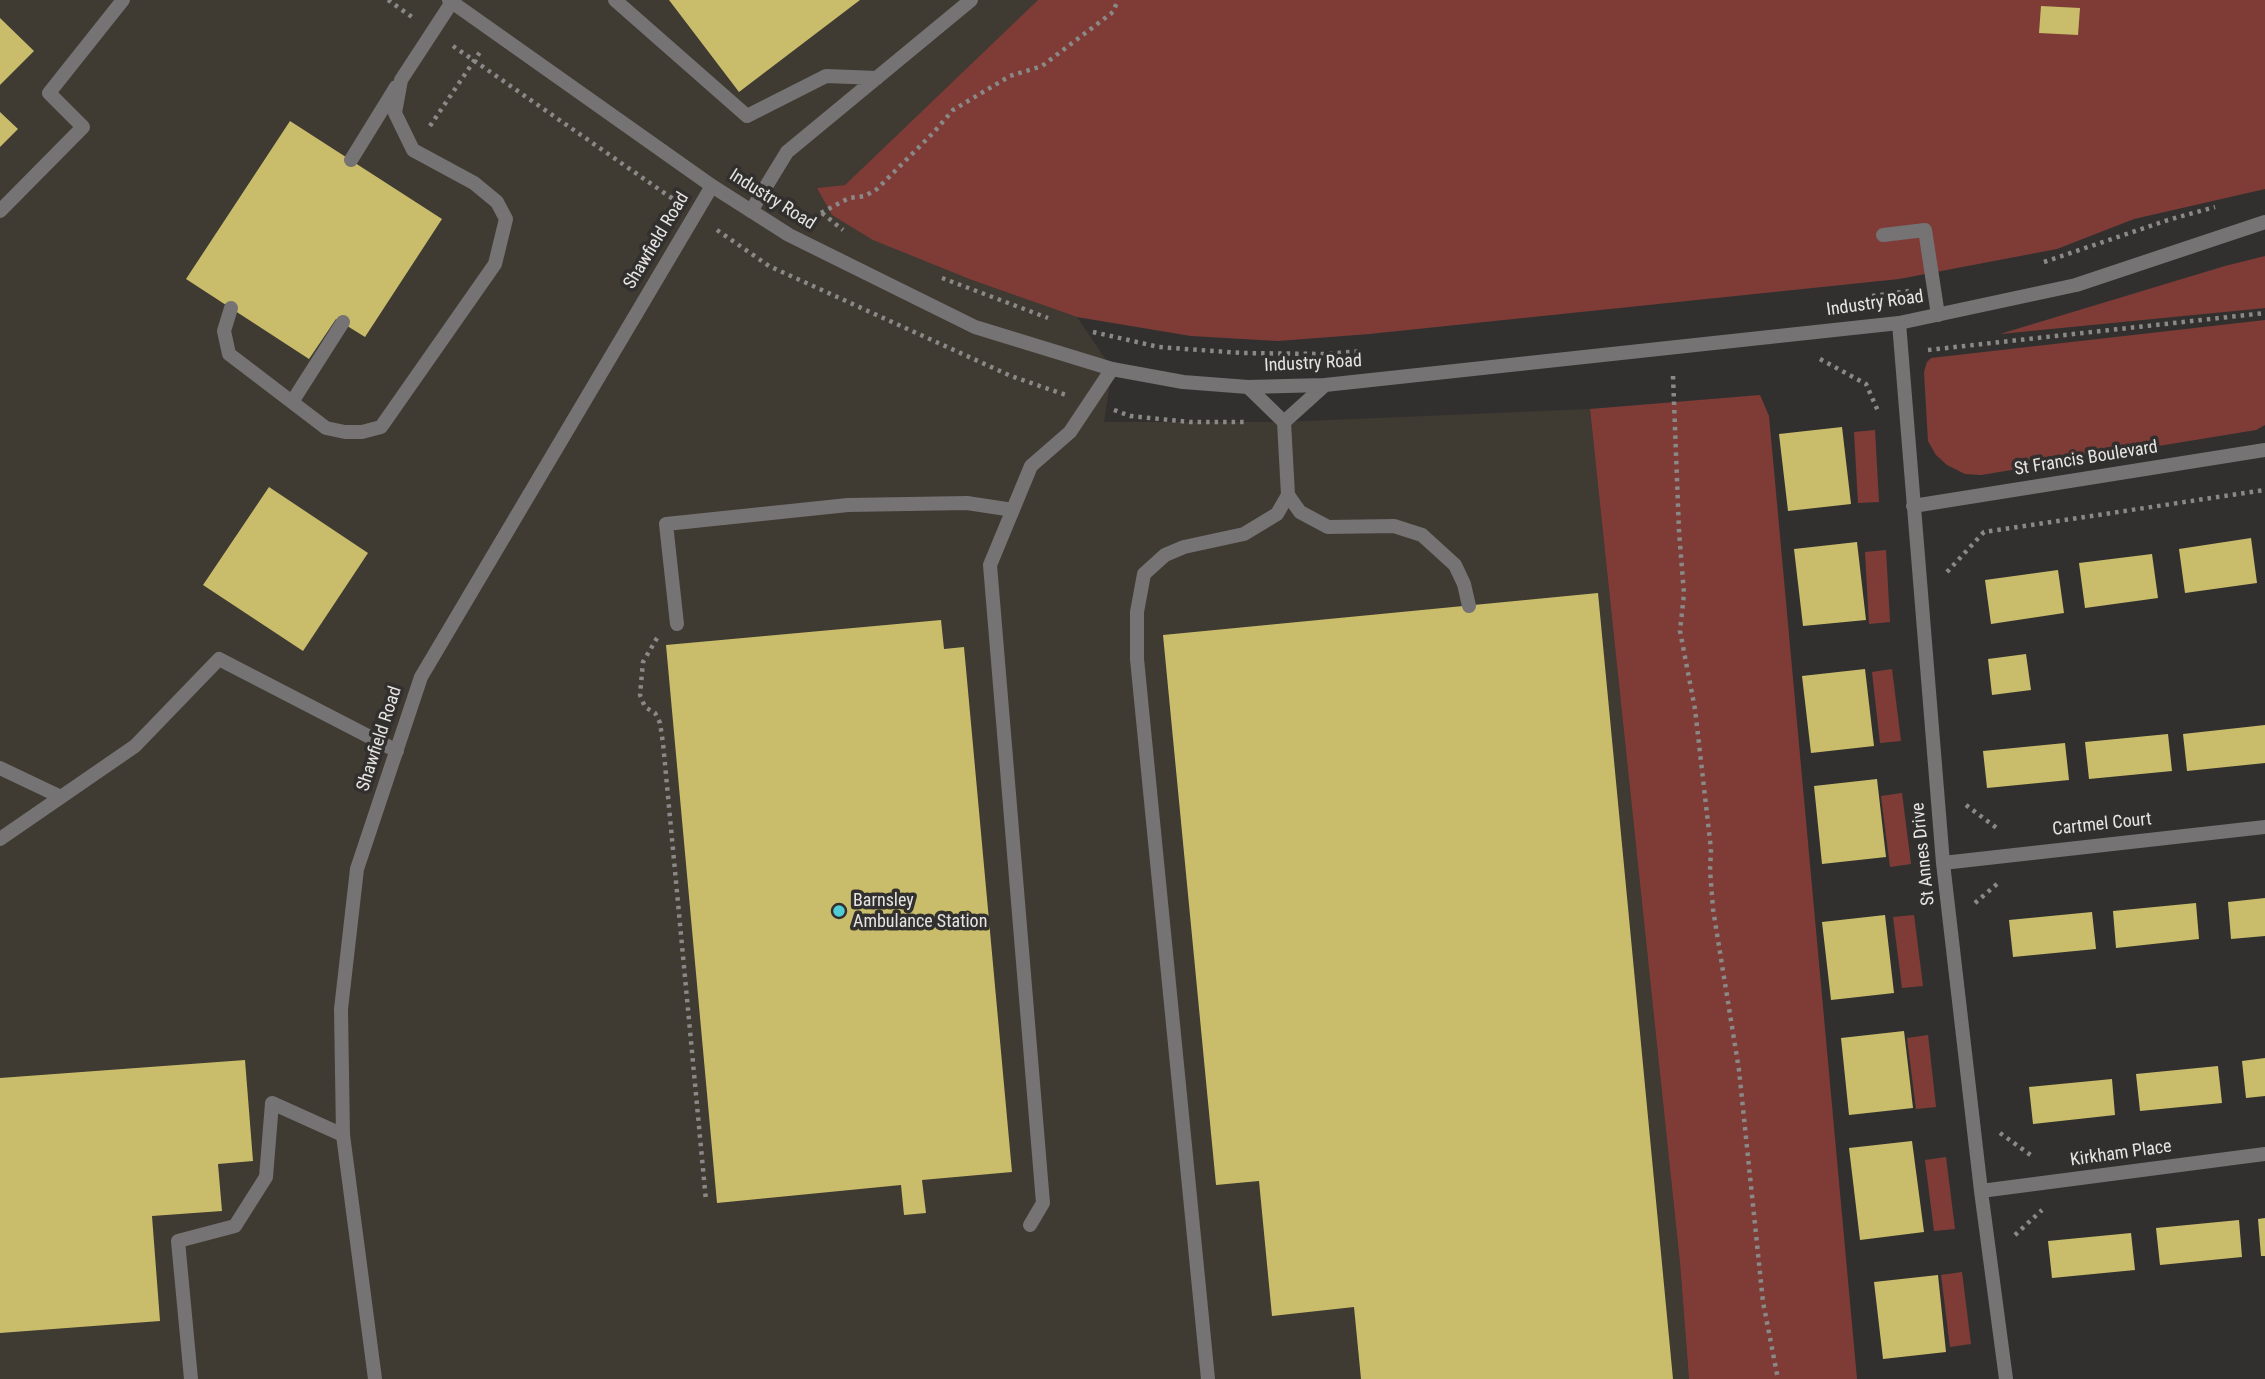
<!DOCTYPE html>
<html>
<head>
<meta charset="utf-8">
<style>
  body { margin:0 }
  canvas { display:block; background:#32302e }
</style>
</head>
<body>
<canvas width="2265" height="1379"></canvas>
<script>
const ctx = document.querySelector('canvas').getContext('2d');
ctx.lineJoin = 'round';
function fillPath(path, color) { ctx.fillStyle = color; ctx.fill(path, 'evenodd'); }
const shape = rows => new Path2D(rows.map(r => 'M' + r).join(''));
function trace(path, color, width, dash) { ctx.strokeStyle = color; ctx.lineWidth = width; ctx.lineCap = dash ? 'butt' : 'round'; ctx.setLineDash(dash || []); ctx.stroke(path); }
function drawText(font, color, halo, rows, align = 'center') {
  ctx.font = font + ' "Roboto Condensed",sans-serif'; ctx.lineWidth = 7; ctx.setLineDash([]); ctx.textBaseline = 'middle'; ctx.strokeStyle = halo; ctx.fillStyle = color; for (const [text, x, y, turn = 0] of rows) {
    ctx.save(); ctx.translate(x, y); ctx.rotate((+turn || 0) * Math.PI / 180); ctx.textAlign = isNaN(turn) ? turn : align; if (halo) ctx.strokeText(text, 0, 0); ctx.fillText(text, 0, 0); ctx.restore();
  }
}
const built = shape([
  [0,0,1038,0,845,185,817,188,972,280,1077,317,1112,369,1104,422,1284,422,1590,409,1680,1263,1689,1379,0,1379]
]);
const green = shape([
  [1038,0,2265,0,2265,189,2134,219,2057,249,1899,279,1369,334,1278,341,1191,336,1077,317,972,280,873,240,832,215,817,188,845,185],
  [2265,256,2265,308,2000,334,2225,266],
  [2265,320,2265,425,2256,430,1981,475,1965,474,1947,465,1936,455,1928,441,1924,372,1927,362,1931,358],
  [1760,395,1769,416,1857,1379,1689,1379,1680,1263,1590,409],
  [1875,430,1879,502,1858,503,1854,432],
  [1886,550,1890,622,1869,624,1865,552],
  [1892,669,1901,741,1880,743,1872,672],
  [1902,793,1911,864,1890,867,1881,796],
  [1914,915,1923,986,1902,988,1893,917],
  [1928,1035,1936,1107,1916,1109,1907,1038],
  [1946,1157,1955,1229,1934,1231,1925,1160],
  [1962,1272,1971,1344,1950,1347,1941,1275]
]);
const building = shape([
  [669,0,860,0,739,92],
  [2041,6,2080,8,2078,35,2039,33],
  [0,18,34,51,0,85],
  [0,112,18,129,0,147],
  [290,121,442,219,365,337,336,319,309,359,186,279],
  [1842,427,1851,504,1788,511,1779,434],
  [269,487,368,553,303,651,203,585],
  [2251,538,2257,583,2185,593,2179,549],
  [1857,542,1866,620,1803,626,1794,549],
  [2152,554,2158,598,2085,608,2079,563],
  [2058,570,2064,613,1991,624,1985,580],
  [1598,593,1673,1379,1361,1379,1354,1307,1272,1316,1259,1181,1216,1185,1163,635],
  [941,620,944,649,964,647,1012,1172,922,1180,926,1213,904,1215,901,1185,717,1203,666,645],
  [2026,654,2031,690,1992,695,1988,659],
  [1865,669,1874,746,1811,753,1802,676],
  [2265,725,2265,763,2187,771,2183,734],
  [2168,734,2172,771,2089,779,2085,742],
  [2065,743,2069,780,1987,788,1983,751],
  [1877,779,1886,857,1822,864,1814,786],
  [2265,898,2265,936,2231,939,2228,902],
  [2196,903,2199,939,2116,948,2113,911],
  [2092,912,2096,949,2013,957,2009,920],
  [1885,915,1894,993,1831,1000,1822,922],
  [1904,1031,1913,1108,1849,1115,1841,1038],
  [2265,1058,2265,1096,2246,1098,2242,1061],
  [245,1060,253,1161,218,1164,222,1211,152,1216,160,1321,0,1333,0,1078],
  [2218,1066,2222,1103,2140,1111,2136,1074],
  [2112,1079,2115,1115,2033,1124,2029,1087],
  [1912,1141,1924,1232,1860,1240,1849,1148],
  [2265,1218,2265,1256,2261,1256,2258,1219],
  [2239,1220,2242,1257,2160,1265,2156,1228],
  [2131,1233,2135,1270,2052,1278,2048,1241],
  [1938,1275,1946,1352,1883,1359,1874,1282]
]);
const path = shape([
  [388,0,412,17],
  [453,46,673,199],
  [430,126,480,52],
  [821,213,849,198,865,196,877,189,934,132,953,110,1010,76,1042,66,1113,12,1118,0],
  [822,213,843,230],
  [717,230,769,266,1011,376,1066,395],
  [2044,262,2168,220,2215,207],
  [942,278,1048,318],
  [1872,296,1909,291],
  [1093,332,1159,347,1241,353,1323,354,1363,351],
  [1928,350,2265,313],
  [1820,359,1866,384,1878,411],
  [1673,376,1679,531,1684,594,1680,631,1695,709,1711,849,1710,870,1713,909,1739,1070,1763,1302,1778,1379],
  [1114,410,1130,416,1190,422,1244,422],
  [1947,572,1984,532,2265,490],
  [657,638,643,662,640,695,645,707,655,713,660,723,663,743,706,1201],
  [1966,805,1998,829],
  [1975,903,1997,884],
  [2000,1133,2032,1156],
  [2015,1235,2042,1210]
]);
const service = shape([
  [615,0,747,116,826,76,877,78],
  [351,160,396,87],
  [0,211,83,127,49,93,123,0],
  [751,211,787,152,971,0],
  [1883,235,1925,230,1938,315],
  [231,308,224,331,229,354,326,428,345,432,362,432,381,427,495,264,506,219,497,202,474,183,413,150,395,113,401,80,452,2],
  [292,402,343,322],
  [1284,422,1325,385],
  [1288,495,1300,512,1328,527,1394,526,1422,535,1455,565,1464,584,1469,606],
  [677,624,666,524,848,505,967,503,1013,510],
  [0,768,61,797],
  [0,839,135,746,219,659,397,751],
  [1030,1225,1043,1203,990,565,1031,466,1070,432,1112,369],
  [191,1379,178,1241,235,1226,266,1177,272,1103,343,1135],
  [1208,1379,1137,659,1137,612,1144,574,1165,555,1184,547,1244,534,1277,514,1288,495,1284,422,1248,387]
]);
const minor = shape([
  [1899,323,1943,863,1981,1191,2006,1379],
  [1913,506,2265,450],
  [1943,863,2265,827],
  [1981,1191,2265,1154],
  [375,1379,343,1135,341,1009,357,869,421,677,712,186]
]);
const tertiary = shape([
  [449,0,712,186,789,235,975,327,1112,369,1183,382,1248,387,1325,385,1899,323,2076,285,2265,222]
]);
const markers = [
  [839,911,7,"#51ccd3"]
];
const streetNames = [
  ["Industry Road",772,200,32],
  ["Shawfield Road",657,241,-59],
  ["Industry Road",1875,304,-8],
  ["Industry Road",1313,364,-3],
  ["St Francis Boulevard",2086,459,-9],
  ["Shawfield Road",380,739,-72],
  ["Cartmel Court",2102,825,-6],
  ["St Annes Drive",1924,854,-96],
  ["Kirkham Place",2121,1154,-8]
];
const poiNames = [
  ["Barnsley",853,901],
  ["Ambulance Station",853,922]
];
fillPath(built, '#3f3a32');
fillPath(green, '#7f3c37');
fillPath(building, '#c9bd6b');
trace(path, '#8a8987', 4.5, [3.5, 5]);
trace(service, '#757373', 14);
trace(minor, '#757373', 14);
trace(tertiary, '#757373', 14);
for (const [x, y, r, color] of markers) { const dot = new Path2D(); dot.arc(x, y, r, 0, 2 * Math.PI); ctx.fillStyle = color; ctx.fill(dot); trace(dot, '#32302e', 2.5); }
drawText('18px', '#e6e5e3', '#32302e', streetNames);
drawText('18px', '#e6e5e3', '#32302e', poiNames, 'left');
</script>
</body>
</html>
